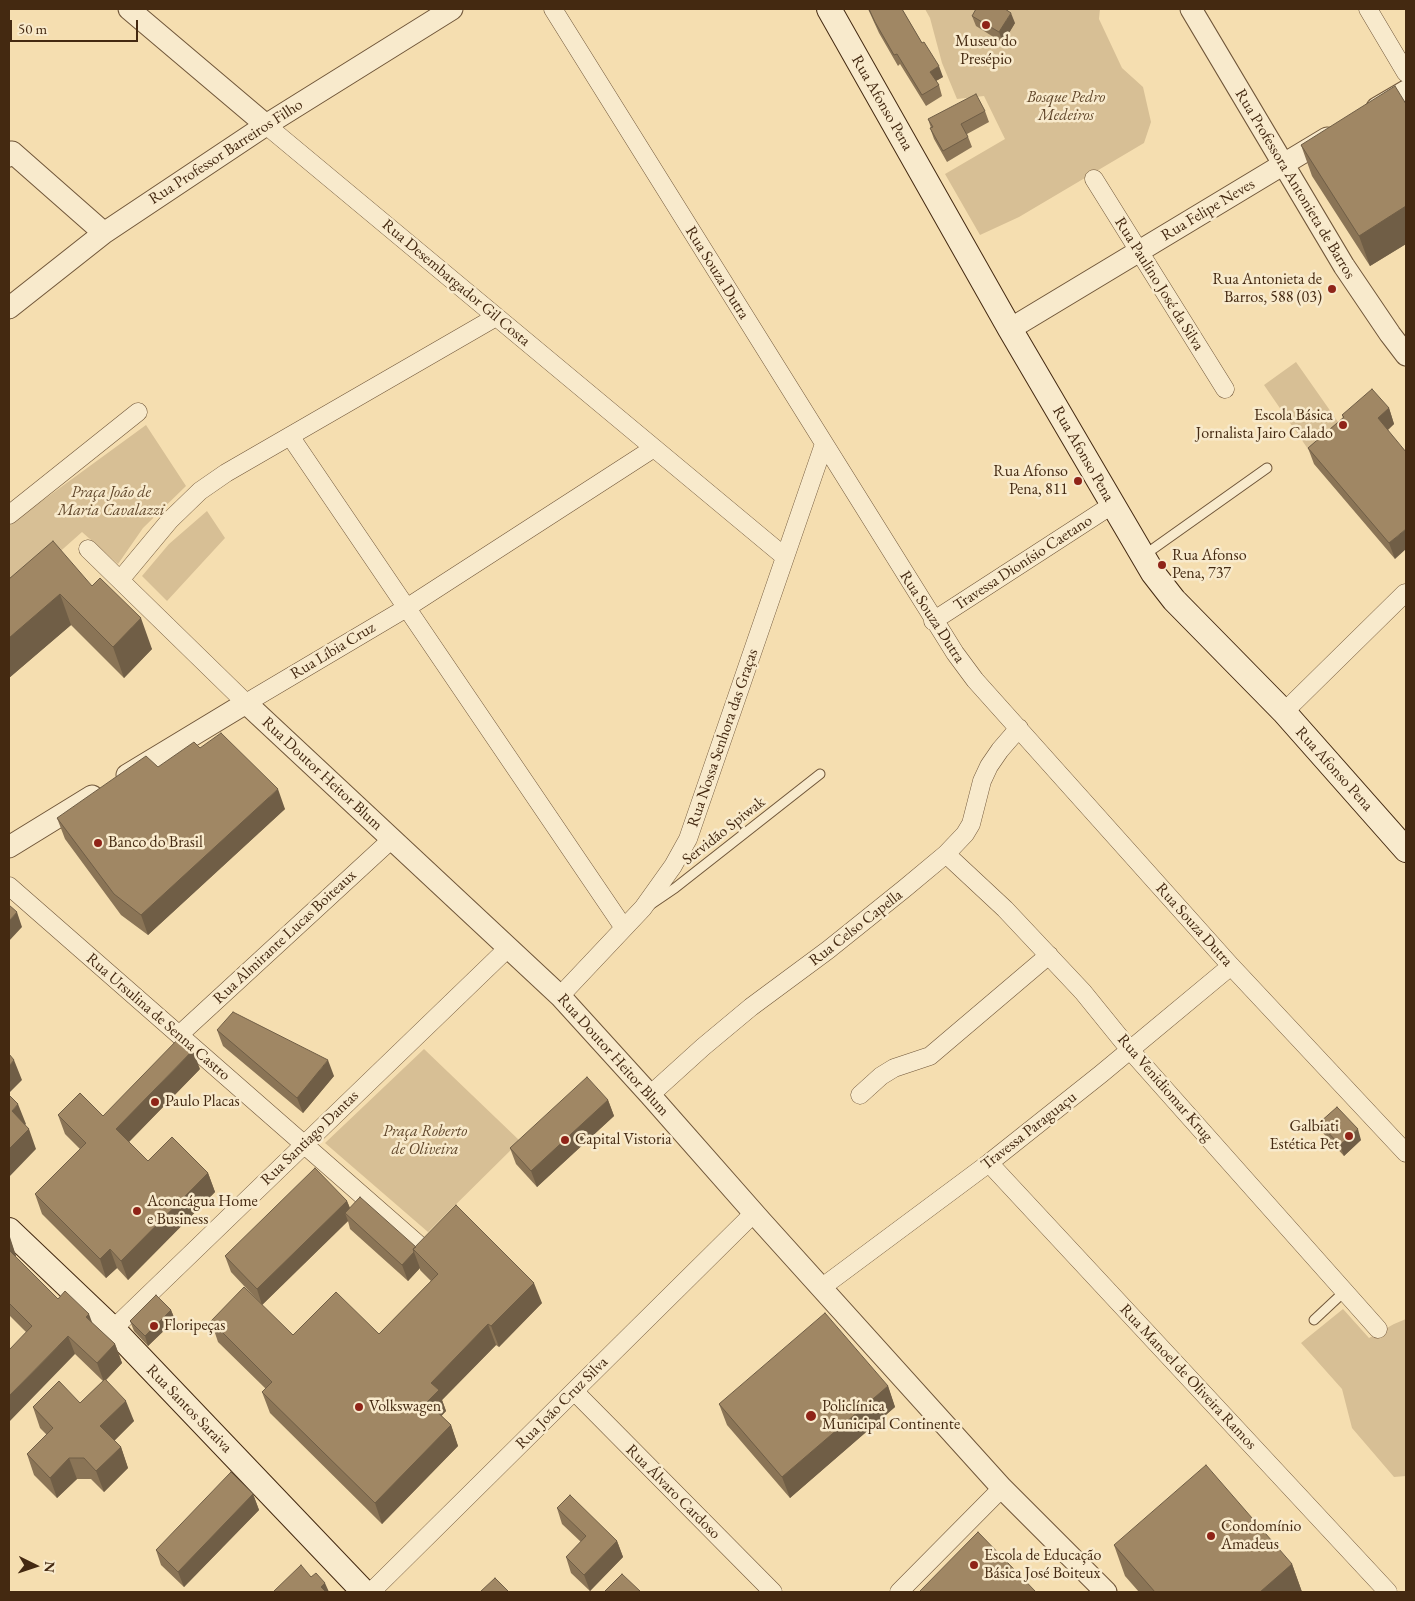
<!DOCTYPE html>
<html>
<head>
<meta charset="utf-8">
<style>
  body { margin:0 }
  #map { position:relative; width:1415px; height:1601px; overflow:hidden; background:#f5deb0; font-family:"EB Garamond",serif }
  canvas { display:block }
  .frame { position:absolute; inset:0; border:10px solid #442911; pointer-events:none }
  .north { position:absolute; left:10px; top:1541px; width:50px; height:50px; -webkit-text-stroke:4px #f8eacc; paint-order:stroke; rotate:94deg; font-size:14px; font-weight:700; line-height:20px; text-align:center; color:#442911 }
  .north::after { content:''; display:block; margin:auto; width:18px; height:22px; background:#442911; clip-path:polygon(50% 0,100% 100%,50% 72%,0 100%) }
  .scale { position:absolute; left:10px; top:20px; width:128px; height:22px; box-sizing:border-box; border:2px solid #442911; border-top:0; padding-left:6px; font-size:15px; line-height:18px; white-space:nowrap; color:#442911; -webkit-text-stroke:4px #f8eacc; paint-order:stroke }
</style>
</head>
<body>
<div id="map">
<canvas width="1415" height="1601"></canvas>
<div class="frame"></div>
<div class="north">N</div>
<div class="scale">50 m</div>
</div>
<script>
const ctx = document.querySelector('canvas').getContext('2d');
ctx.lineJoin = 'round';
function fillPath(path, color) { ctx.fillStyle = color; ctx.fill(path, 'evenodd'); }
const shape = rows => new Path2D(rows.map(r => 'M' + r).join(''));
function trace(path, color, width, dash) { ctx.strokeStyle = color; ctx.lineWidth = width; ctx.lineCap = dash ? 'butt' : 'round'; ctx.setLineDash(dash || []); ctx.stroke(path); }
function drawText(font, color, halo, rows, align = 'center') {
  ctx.font = font + ' "EB Garamond",serif'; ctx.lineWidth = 5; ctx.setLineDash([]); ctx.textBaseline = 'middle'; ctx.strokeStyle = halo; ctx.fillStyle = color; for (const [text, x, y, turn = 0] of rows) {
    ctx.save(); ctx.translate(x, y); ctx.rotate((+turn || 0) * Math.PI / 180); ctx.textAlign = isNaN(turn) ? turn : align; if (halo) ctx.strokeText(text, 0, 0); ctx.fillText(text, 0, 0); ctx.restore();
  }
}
const green = shape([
  [925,9,1100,9,1099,19,1122,68,1143,87,1151,122,1144,143,1019,217,980,235,945,174,1005,139,984,96,957,99,942,63,930,18],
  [1296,362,1343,429,1310,452,1264,385],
  [146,425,186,486,143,528,118,564,82,532,9,597,9,525],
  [207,511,225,538,167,601,142,576,169,544],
  [424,1049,520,1141,428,1232,325,1143],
  [1343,1309,1369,1338,1394,1324,1406,1319,1406,1476,1394,1477,1352,1428,1342,1389,1301,1343]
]);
const service = shape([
  [1143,556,1267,468],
  [650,905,675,888,820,774],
  [1314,1320,1345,1291]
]);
const minor = shape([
  [553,9,955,653,975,680,1231,966,1406,1153],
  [1368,9,1406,73],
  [266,125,785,557],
  [1094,179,1225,389],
  [290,436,624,928],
  [9,515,138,412],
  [88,549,246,703,408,607,654,448],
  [120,580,170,520,200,491,226,473,496,317],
  [933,621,1112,505],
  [1284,712,1405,593],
  [946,854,1005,909,1083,992,1130,1050,1378,1329],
  [9,886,420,1246],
  [560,996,643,908,673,866,688,839,824,444],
  [179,1035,392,839],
  [650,1095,703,1047,751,1007,828,950,904,889,946,854,965,834,971,824,982,781,989,766,1000,750,1019,728],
  [860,1095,881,1076,894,1068,930,1056,1049,955],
  [989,1163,1388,1592],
  [821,1288,989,1163,1101,1074,1231,966],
  [113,1329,508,948],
  [574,1391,773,1592],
  [371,1592,754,1213],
  [899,1592,1002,1488]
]);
const tertiary = shape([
  [129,9,266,125],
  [1191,9,1344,266,1390,334,1406,355],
  [1377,108,1406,91],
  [9,156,12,152,104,233],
  [9,308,104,233,266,125,452,9],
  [1010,329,1327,138],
  [127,775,246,703,560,996,650,1095,761,1221,1002,1488,1106,1592],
  [9,847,92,796]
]);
const secondary = shape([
  [829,9,1010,329,1153,573,1174,600,1284,712,1406,850],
  [9,1230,113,1329,364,1592]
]);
const wall = shape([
  [868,9,902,9,922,43,943,77,936,81,939,85,942,96,926,106,900,64,898,66,879,33],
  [972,16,1015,23,1003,43,976,26],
  [1406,104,1406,244,1370,266,1312,176,1301,145],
  [985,111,989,122,967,134,972,147,947,162,934,139,930,128,931,128,928,119],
  [1389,408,1394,424,1388,430,1395,559,1314,464,1308,448,1343,418,1342,415],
  [9,579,92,586,152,649,124,678,71,625,9,678],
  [200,748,285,809,148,935,121,915,65,839,57,818,158,767],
  [217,1030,334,1076,303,1113,223,1046],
  [200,1069,129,1142,148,1161,208,1173,215,1192,128,1280,117,1268,106,1278,42,1214,35,1194,80,1149,65,1134,58,1115,103,1116],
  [608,1100,614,1116,537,1187,516,1164,510,1148],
  [1319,1123,1361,1140,1344,1156,1323,1133],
  [347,1201,350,1208,416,1247,542,1303,499,1347,496,1345,442,1400,446,1411,441,1416,451,1425,458,1446,382,1524,270,1413,262,1392,266,1389,218,1342,211,1321,293,1335,379,1334,431,1281,420,1270,420,1268,408,1281,350,1229,348,1221,262,1305,231,1272,225,1256],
  [9,1236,16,1256,15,1257,58,1299,91,1322,115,1344,122,1363,106,1380,134,1421,114,1441,121,1447,128,1468,104,1492,91,1479,77,1479,57,1498,34,1475,27,1454,47,1435,40,1428,33,1407,80,1403,103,1381,75,1354,26,1332,9,1315],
  [171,1310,175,1320,148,1346,134,1331,130,1321],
  [888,1386,895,1407,790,1498,727,1425,719,1404],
  [253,1494,259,1510,184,1587,161,1565,156,1550],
  [557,1508,617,1541,623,1557,590,1591,571,1573,566,1557,581,1542,562,1524],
  [1114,1545,1292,1564,1302,1592,1139,1592,1125,1576]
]);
const shadedWall = shape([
  [1011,13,1015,23,1003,43,999,32],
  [939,66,943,77,934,82,930,72],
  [1406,206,1406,244,1370,266,1359,236],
  [1389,408,1394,424,1383,434,1378,418],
  [1406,529,1406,549,1395,559,1389,543],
  [60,594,71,625,9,678,9,638],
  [141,618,152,649,124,678,113,647],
  [278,789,285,809,148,935,141,915],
  [17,912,22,927,9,941,9,921],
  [193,1050,200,1069,123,1148,116,1129],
  [14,1060,22,1080,9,1093,9,1066],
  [328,1060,334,1076,303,1113,297,1098],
  [608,1100,614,1116,537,1187,531,1171],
  [18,1104,26,1124,19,1131,12,1111],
  [29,1129,36,1149,9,1177,9,1149],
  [1358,1129,1361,1140,1344,1156,1340,1145],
  [208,1173,215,1192,128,1280,121,1261],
  [347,1201,353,1216,345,1213,348,1221,262,1305,257,1289],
  [10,1237,16,1256,10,1263,9,1261,9,1238],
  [110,1249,117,1268,106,1278,100,1259],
  [414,1252,420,1268,408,1281,402,1265],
  [534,1283,542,1303,499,1347,491,1326],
  [171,1310,175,1320,148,1346,145,1336],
  [89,1314,96,1333,86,1317],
  [488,1324,496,1345,442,1400,446,1411,435,1423,427,1402,431,1383],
  [68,1336,75,1354,9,1422,9,1396],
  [115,1344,122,1363,104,1382,97,1363],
  [888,1386,895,1407,790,1498,782,1477],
  [126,1401,134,1421,108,1447,100,1426],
  [451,1425,458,1446,382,1524,375,1503],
  [121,1447,128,1468,104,1492,96,1471],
  [69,1458,77,1479,57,1498,50,1478],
  [253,1494,259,1510,184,1587,178,1572],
  [617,1541,623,1557,590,1591,584,1575],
  [1292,1564,1302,1592,1260,1592],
  [325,1583,329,1592,323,1592,321,1587]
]);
const building = shape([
  [869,9,902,9,922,43,924,42,939,66,930,72,939,85,922,95,897,54,894,55,875,22,869,9],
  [976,9,1005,9,1011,13,999,32,972,16,976,9],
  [1395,86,1406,104,1406,206,1359,236,1301,145,1395,86],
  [976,94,985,111,961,124,968,137,943,151,930,128,933,127,928,119,976,94],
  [1372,389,1389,408,1378,418,1406,452,1406,529,1389,543,1308,448,1344,417,1342,415,1372,389],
  [53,541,92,586,100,578,141,618,113,647,60,594,9,638,9,579,53,541],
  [221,733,278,789,141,915,114,894,57,818,146,756,158,767,194,742,200,748,221,733],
  [9,905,17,912,9,921,9,905],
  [233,1012,328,1060,297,1098,217,1030,233,1012],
  [180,1037,193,1050,116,1129,148,1161,172,1137,208,1173,121,1261,110,1249,100,1259,35,1194,86,1143,58,1115,80,1093,103,1116,180,1037],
  [9,1054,14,1060,9,1066,9,1054],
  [587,1077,608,1100,531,1171,510,1148,587,1077],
  [9,1095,18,1104,12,1111,29,1129,9,1149,9,1095],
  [1337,1107,1358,1129,1340,1145,1319,1123,1337,1107],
  [315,1168,347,1201,257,1289,225,1256,315,1168],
  [360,1197,416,1247,413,1249,414,1252,402,1265,345,1213,360,1197],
  [456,1205,534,1283,491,1326,488,1324,431,1383,439,1390,427,1402,451,1425,375,1503,262,1392,272,1382,211,1321,244,1287,293,1335,336,1292,379,1334,438,1274,413,1249,456,1205],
  [9,1250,58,1299,65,1291,89,1314,86,1317,115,1344,97,1363,68,1336,9,1396,9,1350,32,1326,9,1303,9,1250],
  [156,1295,171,1310,145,1336,130,1321,156,1295],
  [825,1313,888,1386,782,1477,719,1404,825,1313],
  [105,1379,126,1401,100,1426,121,1447,96,1471,84,1458,69,1458,50,1478,27,1454,53,1428,33,1407,59,1381,80,1403,105,1379],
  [1206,1465,1292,1564,1260,1592,1155,1592,1114,1545,1206,1465],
  [231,1472,253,1494,178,1572,156,1550,231,1472],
  [570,1495,617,1541,584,1575,566,1557,586,1536,557,1508,570,1495],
  [978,1532,1036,1592,919,1592,978,1532],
  [301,1565,311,1577,316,1573,325,1583,321,1587,326,1592,273,1592,301,1565],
  [622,1574,641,1592,604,1592,622,1574],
  [495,1578,509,1592,480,1592,495,1578]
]);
const markers = [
  [986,25,5,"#8f2418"],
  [1332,289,5,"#8f2418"],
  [1343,425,5,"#8f2418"],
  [1078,481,5,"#8f2418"],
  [1162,565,5,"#8f2418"],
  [98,843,5,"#8f2418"],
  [155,1102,5,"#8f2418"],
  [1349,1136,5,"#8f2418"],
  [565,1140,5,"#8f2418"],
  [137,1211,5,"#8f2418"],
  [154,1326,5,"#8f2418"],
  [359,1407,5,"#8f2418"],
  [811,1416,6,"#8f2418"],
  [1211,1536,5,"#8f2418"],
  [974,1565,5,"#8f2418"]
];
const poiNames = [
  ["Museu do",986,42,"center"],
  ["Presépio",986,60,"center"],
  ["Rua Antonieta de",1322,280,"right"],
  ["Barros, 588 (03)",1322,298,"right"],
  ["Escola Básica",1333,416,"right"],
  ["Jornalista Jairo Calado",1333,434,"right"],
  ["Rua Afonso",1068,472,"right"],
  ["Pena, 811",1068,490,"right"],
  ["Rua Afonso",1172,556],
  ["Pena, 737",1172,574],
  ["Banco do Brasil",108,843],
  ["Paulo Placas",165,1102],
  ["Galbiati",1339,1127,"right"],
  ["Estética Pet",1339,1145,"right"],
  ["Capital Vistoria",575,1140],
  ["Aconcágua Home",147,1202],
  ["e Business",147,1220],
  ["Floripeças",164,1326],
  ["Volkswagen",369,1407],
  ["Policlínica",822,1407],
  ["Municipal Continente",822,1425],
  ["Condomínio",1221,1527],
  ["Amadeus",1221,1545],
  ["Escola de Educação",984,1556],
  ["Básica José Boiteux",984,1574]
];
const parkNames = [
  ["Bosque Pedro",1066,98],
  ["Medeiros",1066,116],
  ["Praça João de",111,493],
  ["Maria Cavalazzi",111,511],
  ["Praça Roberto",425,1132],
  ["de Oliveira",425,1150]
];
const streetNames = [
  ["Rua Afonso Pena",882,103,60],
  ["Rua Professor Barreiros Filho",226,152,-33],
  ["Rua Professora Antonieta de Barros",1295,184,59],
  ["Rua Felipe Neves",1208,210,-31],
  ["Rua Souza Dutra",717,273,58],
  ["Rua Desembargador Gil Costa",456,283,40],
  ["Rua Paulino José da Silva",1159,284,58],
  ["Rua Afonso Pena",1083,454,60],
  ["Travessa Dionísio Caetano",1023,563,-33],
  ["Rua Souza Dutra",932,617,57],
  ["Rua Líbia Cruz",333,651,-31],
  ["Rua Nossa Senhora das Graças",723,738,-71],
  ["Rua Afonso Pena",1334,769,48],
  ["Rua Doutor Heitor Blum",322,774,43],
  ["Servidão Spiwak",724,831,-38],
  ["Rua Souza Dutra",1194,925,48],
  ["Rua Celso Capella",856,928,-38],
  ["Rua Almirante Lucas Boiteaux",285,937,-43],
  ["Rua Ursulina de Senna Castro",158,1017,41],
  ["Rua Doutor Heitor Blum",613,1055,48],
  ["Rua Venidiomar Krug",1165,1088,49],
  ["Travessa Paraguaçu",1029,1131,-38],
  ["Rua Santiago Dantas",310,1138,-44],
  ["Rua Manoel de Oliveira Ramos",1188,1377,47],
  ["Rua João Cruz Silva",562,1403,-45],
  ["Rua Santos Saraiva",189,1409,46],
  ["Rua Álvaro Cardoso",673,1492,45]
];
fillPath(green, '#d7bf95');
trace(service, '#705639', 11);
trace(minor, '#705639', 19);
trace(tertiary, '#705639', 23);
trace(secondary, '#442911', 26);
trace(service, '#f8eacc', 9);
trace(minor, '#f8eacc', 18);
trace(tertiary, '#f8eacc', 21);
trace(secondary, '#f8eacc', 24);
fillPath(wall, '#8a7456');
fillPath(shadedWall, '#705e46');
fillPath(building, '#a08764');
trace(building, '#705e46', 1);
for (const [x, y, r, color] of markers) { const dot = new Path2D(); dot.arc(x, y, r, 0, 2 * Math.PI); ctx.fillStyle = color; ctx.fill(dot); trace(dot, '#f8eacc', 2); }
drawText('16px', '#442911', '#f8eacc', poiNames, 'left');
drawText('italic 16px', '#61472b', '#f8eacc', parkNames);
drawText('16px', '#442911', '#f8eacc', streetNames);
</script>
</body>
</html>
